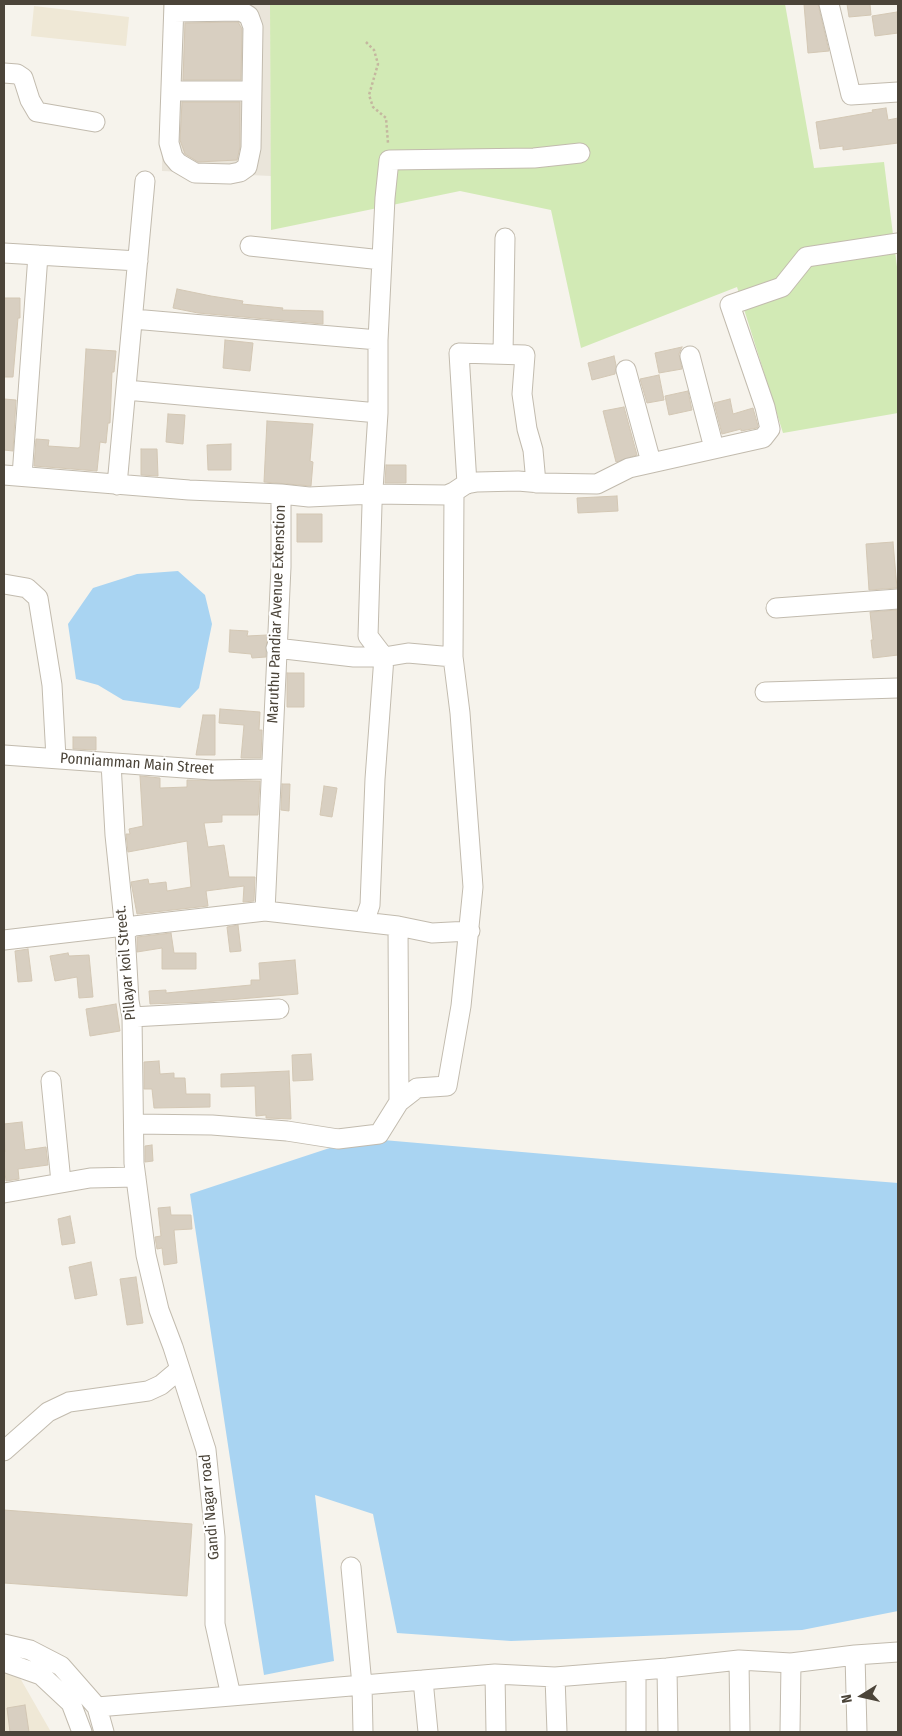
<!DOCTYPE html>
<html>
<head>
<meta charset="utf-8">
<style>
  body { margin:0 }
  #map { position:relative; width:902px; height:1736px; overflow:hidden; background:#f6f3ec; font-family:"Fira Sans Condensed",sans-serif }
  canvas { display:block }
  .frame { position:absolute; inset:0; border:5px solid #4b4439; pointer-events:none }
  .north { position:absolute; left:837px; top:1671px; width:50px; height:50px; -webkit-text-stroke:4px #fff; paint-order:stroke; rotate:260deg; font-size:14px; font-weight:700; line-height:20px; text-align:center; color:#4b4439 }
  .north::after { content:''; display:block; margin:auto; width:18px; height:22px; background:#4b4439; clip-path:polygon(50% 0,100% 100%,50% 72%,0 100%) }
</style>
</head>
<body>
<div id="map">
<canvas width="902" height="1736"></canvas>
<div class="frame"></div>
<div class="north">N</div>
</div>
<script>
const ctx = document.querySelector('canvas').getContext('2d');
ctx.lineJoin = 'round';
function fillPath(path, color) { ctx.fillStyle = color; ctx.fill(path, 'evenodd'); }
const shape = rows => new Path2D(rows.map(r => 'M' + r).join(''));
function trace(path, color, width, dash) { ctx.strokeStyle = color; ctx.lineWidth = width; ctx.lineCap = dash ? 'butt' : 'round'; ctx.setLineDash(dash || []); ctx.stroke(path); }
function drawText(font, color, halo, rows, align = 'center') {
  ctx.font = font + ' "Fira Sans Condensed",sans-serif'; ctx.lineWidth = 4; ctx.setLineDash([]); ctx.textBaseline = 'middle'; ctx.strokeStyle = halo; ctx.fillStyle = color; for (const [text, x, y, turn = 0] of rows) {
    ctx.save(); ctx.translate(x, y); ctx.rotate((+turn || 0) * Math.PI / 180); ctx.textAlign = isNaN(turn) ? turn : align; if (halo) ctx.strokeText(text, 0, 0); ctx.fillText(text, 0, 0); ctx.restore();
  }
}
const residential = shape([
  [163,4,270,4,271,176,162,171]
]);
const education = shape([
  [34,6,129,17,126,46,31,36],
  [16,1671,51,1732,4,1732,4,1672]
]);
const green = shape([
  [270,4,785,4,814,168,884,162,898,275,898,413,783,433,737,287,581,348,551,210,460,191,271,230]
]);
const water = shape([
  [178,571,205,595,212,624,199,688,180,708,123,700,98,685,76,679,68,624,93,588,137,574],
  [360,1138,649,1163,898,1183,898,1611,802,1630,511,1641,397,1633,373,1514,315,1495,334,1661,264,1675,236,1498,190,1194]
]);
const building = shape([
  [804,4,818,4,829,51,808,53,804,4],
  [847,4,870,4,871,15,849,17,847,4],
  [897,12,898,33,875,36,872,16,897,12],
  [238,22,242,29,241,80,183,80,185,23,238,22],
  [182,102,240,102,240,147,237,160,198,162,185,154,180,140,182,102],
  [886,108,888,120,898,118,898,143,843,150,843,146,820,149,816,122,873,112,872,110,886,108],
  [177,289,211,296,243,301,242,304,283,308,282,310,323,311,323,324,198,313,173,308,177,289],
  [4,298,20,298,20,318,18,318,13,377,4,377,4,298],
  [225,340,253,343,250,371,223,368,225,340],
  [682,347,679,354,682,369,659,373,655,353,682,347],
  [86,349,116,351,114,372,112,372,110,423,108,423,106,443,100,442,97,471,34,466,36,439,49,440,48,446,78,448,80,447,86,349],
  [614,356,616,365,615,374,592,380,588,363,614,356],
  [659,375,664,400,647,403,640,379,659,375],
  [688,391,692,410,669,415,665,396,688,391],
  [4,399,16,400,13,451,4,450,4,399],
  [730,399,733,414,753,408,758,426,757,428,741,431,741,429,722,434,714,403,730,399],
  [624,407,637,455,616,462,603,411,624,407],
  [168,414,185,415,183,444,166,442,168,414],
  [267,421,313,424,310,461,313,462,311,486,264,482,267,421],
  [231,444,231,470,208,470,207,445,231,444],
  [141,449,157,449,158,476,141,475,141,449],
  [386,465,406,465,406,483,385,483,386,465],
  [617,496,618,511,578,513,577,498,617,496],
  [297,514,322,514,322,542,297,542,297,514],
  [893,542,897,588,869,590,866,544,893,542],
  [897,610,898,655,873,658,871,640,873,640,870,612,897,610],
  [230,630,248,631,247,636,267,635,266,657,252,658,251,654,229,652,230,630],
  [287,673,304,673,304,707,287,707,287,673],
  [220,709,260,712,259,730,262,730,261,758,241,758,244,725,219,723,220,709],
  [203,715,215,715,215,755,196,755,203,715],
  [73,737,96,737,96,750,73,749,73,737],
  [140,776,160,778,160,788,187,787,187,780,260,781,258,815,222,815,222,822,204,823,208,847,224,845,229,877,255,877,254,901,243,902,244,886,206,891,208,906,137,914,131,882,148,879,149,884,166,882,167,891,191,887,187,841,128,852,126,834,130,834,129,829,143,826,140,776],
  [282,784,290,784,289,811,281,810,282,784],
  [324,786,337,788,332,817,320,815,324,786],
  [238,925,241,951,230,952,227,927,238,925],
  [171,933,174,953,196,953,196,969,162,969,162,948,137,952,137,937,171,933],
  [28,949,32,981,18,982,15,951,28,949],
  [68,953,69,956,89,955,93,997,79,998,77,977,55,981,50,956,68,953],
  [295,960,298,994,204,1002,150,1004,149,991,166,990,166,993,251,985,251,980,260,980,259,963,295,960],
  [116,1004,120,1031,90,1036,86,1009,116,1004],
  [311,1054,313,1080,293,1081,292,1055,311,1054],
  [159,1061,160,1074,174,1073,174,1078,185,1078,186,1094,210,1094,210,1107,154,1108,152,1089,144,1089,144,1062,159,1061],
  [289,1071,291,1119,266,1118,266,1115,256,1116,255,1086,221,1087,221,1074,289,1071],
  [22,1122,25,1150,46,1147,48,1165,18,1169,19,1179,6,1181,4,1164,4,1152,5,1152,4,1124,22,1122],
  [152,1145,153,1161,145,1162,145,1146,152,1145],
  [170,1207,171,1215,191,1215,192,1229,174,1230,177,1263,164,1265,162,1248,157,1249,155,1237,161,1236,158,1208,170,1207],
  [70,1216,75,1243,62,1245,58,1219,70,1216],
  [91,1262,97,1295,75,1299,69,1267,91,1262],
  [136,1277,143,1323,127,1325,120,1279,136,1277],
  [4,1510,192,1524,187,1596,4,1583,4,1510],
  [25,1705,29,1732,10,1732,7,1708,25,1705]
]);
const path = shape([
  [366,42,374,50,378,64,369,95,373,107,386,118,388,143]
]);
const minor = shape([
  [829,4,851,95,898,92],
  [174,12,241,11,249,16,253,27,251,148,247,167,240,172,230,174,195,173,178,163,173,157,169,143,174,4],
  [4,73,17,74,23,78,30,100,37,112,95,122],
  [171,91,252,91],
  [250,246,382,260],
  [4,253,138,261],
  [133,319,378,340],
  [503,354,505,238],
  [690,356,714,448],
  [626,370,651,462],
  [126,390,378,413],
  [4,475,189,490,281,494],
  [22,476,38,255],
  [467,484,459,353,525,355,522,394,527,429,533,450,536,483],
  [117,485,145,181],
  [4,584,27,588,38,598,52,685,56,758],
  [776,608,898,599],
  [276,648,354,657,384,657,408,653,453,657,454,492],
  [765,692,898,688],
  [4,755,212,770,271,769],
  [265,911,281,567,281,494,309,497,373,494,447,495,454,492,466,484,477,482,518,481,541,483,597,484,629,468,763,438,770,429,765,407,730,305,782,287,806,257,898,243],
  [364,922,370,905,375,779,384,657,368,636,372,505,378,413,378,340,385,198,389,160,534,158,580,153],
  [125,931,134,926,265,911,398,926],
  [4,940,124,926],
  [132,1017,279,1009],
  [51,1081,61,1182],
  [399,1102,417,1088,447,1086,461,1006,473,887,460,713,453,657],
  [134,1124,212,1125,287,1131,338,1139,379,1134,399,1102,398,926,432,933,470,931],
  [4,1193,90,1178,136,1177],
  [4,1451,48,1412,69,1402,148,1391,161,1385,180,1369],
  [351,1567,362,1685,363,1732],
  [4,1644,30,1650,61,1666,97,1707,104,1732],
  [855,1655,857,1732],
  [739,1660,740,1732],
  [4,1662,41,1675,71,1703,82,1732],
  [667,1668,668,1732],
  [495,1674,496,1732],
  [555,1677,557,1732],
  [423,1680,428,1732],
  [231,1696,495,1674,555,1677,667,1668,739,1660,791,1663,855,1655,898,1652],
  [97,1707,231,1696,215,1624,215,1537,206,1450,173,1347,159,1310,146,1255,134,1163,132,1017,129,1001,125,931,115,835,111,763],
  [636,1732,636,1671],
  [790,1732,791,1663]
]);
const streetNames = [
  ["Maruthu Pandiar Avenue Extenstion",277,614,-88],
  ["Ponniamman Main Street",137,764,4],
  ["Pillayar koil Street.",126,963,-95],
  ["Gandi Nagar road",210,1507,-95]
];
fillPath(residential, '#eae5da');
fillPath(education, '#efe8d6');
fillPath(green, '#d2eab5');
fillPath(water, '#a9d4f2');
fillPath(building, '#d8cfc1');
trace(building, '#d3c7b4', 1);
trace(minor, '#c2bbae', 21);
trace(path, '#c4b79f', 2.5, [2.5, 2.5]);
trace(minor, '#fff', 19);
drawText('15px', '#4b4439', '#fff', streetNames);
</script>
</body>
</html>
